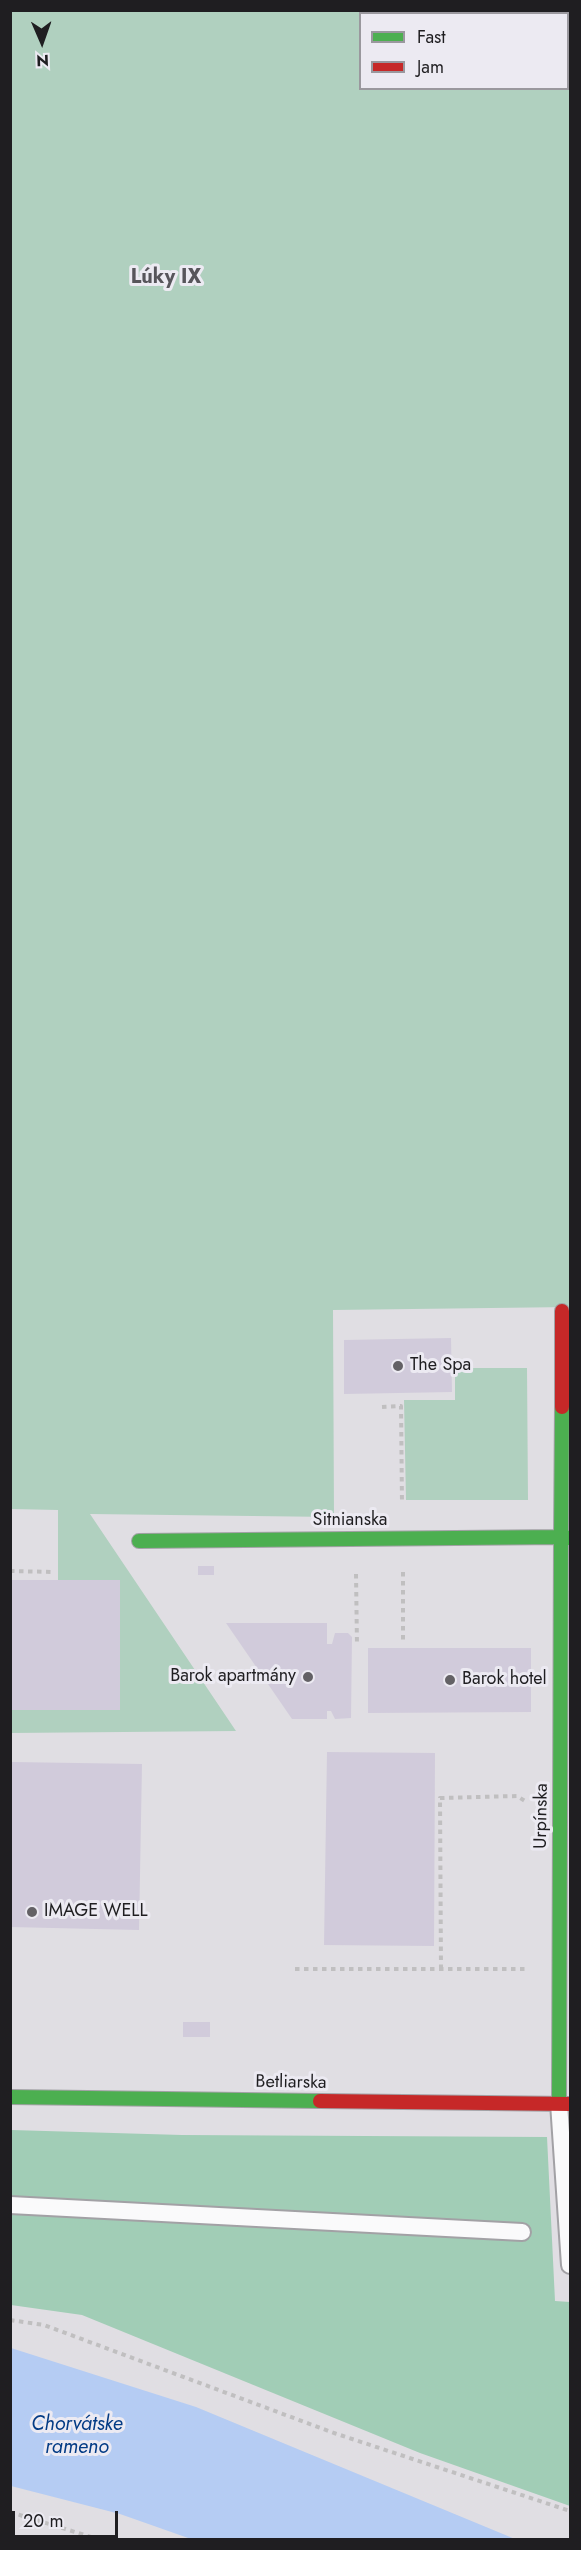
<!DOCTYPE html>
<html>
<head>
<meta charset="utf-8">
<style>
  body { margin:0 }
  #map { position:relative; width:581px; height:2550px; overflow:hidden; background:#e0dee3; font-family:Jost,sans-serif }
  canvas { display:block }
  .frame { position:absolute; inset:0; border:12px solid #1f1e21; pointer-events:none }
  .legend { position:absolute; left:359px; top:12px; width:210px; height:78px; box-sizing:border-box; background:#eceaf2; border:2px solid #9a989e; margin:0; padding:8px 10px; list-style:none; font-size:18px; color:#1f1e21 }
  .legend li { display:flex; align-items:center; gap:12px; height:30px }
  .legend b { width:30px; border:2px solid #9a989e }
  .north { position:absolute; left:12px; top:12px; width:60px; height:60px; -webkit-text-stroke:4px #eceaf2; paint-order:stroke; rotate:178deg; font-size:16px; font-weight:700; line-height:24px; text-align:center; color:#1f1e21 }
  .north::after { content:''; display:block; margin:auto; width:21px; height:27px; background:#1f1e21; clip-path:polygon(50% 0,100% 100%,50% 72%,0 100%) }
  .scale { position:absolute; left:12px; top:2511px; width:106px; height:27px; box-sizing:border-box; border:3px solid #1f1e21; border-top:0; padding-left:8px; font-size:18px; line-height:21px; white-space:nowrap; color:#1f1e21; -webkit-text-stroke:4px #eceaf2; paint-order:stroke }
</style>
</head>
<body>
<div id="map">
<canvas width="581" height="2550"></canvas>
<div class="frame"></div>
<ul class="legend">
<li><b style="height:8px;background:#4caf50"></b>Fast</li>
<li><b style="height:8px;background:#c62828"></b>Jam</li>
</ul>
<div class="north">N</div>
<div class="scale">20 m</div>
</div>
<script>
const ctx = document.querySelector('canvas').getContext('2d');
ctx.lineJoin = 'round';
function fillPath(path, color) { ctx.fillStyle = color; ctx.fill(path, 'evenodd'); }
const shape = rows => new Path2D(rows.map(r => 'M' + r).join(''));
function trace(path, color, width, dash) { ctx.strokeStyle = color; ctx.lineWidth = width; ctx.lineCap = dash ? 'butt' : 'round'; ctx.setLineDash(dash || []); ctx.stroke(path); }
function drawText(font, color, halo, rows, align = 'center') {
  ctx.font = font + ' Jost,sans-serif'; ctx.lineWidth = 6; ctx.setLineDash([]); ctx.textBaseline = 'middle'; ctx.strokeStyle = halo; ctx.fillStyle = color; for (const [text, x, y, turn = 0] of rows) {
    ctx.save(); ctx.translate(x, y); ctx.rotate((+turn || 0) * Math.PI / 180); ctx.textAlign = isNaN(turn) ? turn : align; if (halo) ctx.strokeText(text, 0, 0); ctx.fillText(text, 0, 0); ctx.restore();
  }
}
const green = shape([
  [11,11,570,11,570,1307,333,1310,334,1517,90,1514,236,1731,11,1733,11,1690,11,1710,120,1710,120,1581,58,1580,58,1510,11,1509],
  [360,14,568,14,568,88,360,88],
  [455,1368,527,1368,528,1500,406,1500,404,1400,455,1400]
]);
const forest = shape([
  [11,2130,182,2135,547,2137,555,2301,570,2302,570,2506,420,2453,82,2315,11,2305]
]);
const water = shape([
  [11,2348,196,2407,515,2539,191,2539,120,2514,11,2486]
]);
const building = shape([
  [451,1338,452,1392,344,1394,344,1340],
  [198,1566,214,1566,214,1575,198,1575],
  [12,1580,120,1580,120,1710,11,1710],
  [226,1623,327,1623,327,1644,332,1644,335,1633,348,1633,352,1637,351,1718,335,1719,331,1711,327,1711,327,1719,292,1719],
  [368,1648,531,1648,531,1712,368,1713],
  [327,1752,435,1753,434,1946,324,1945],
  [12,1762,142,1764,139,1930,10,1927],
  [183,2022,210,2022,210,2037,183,2037]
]);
const path = shape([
  [382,1407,401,1406,402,1504],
  [10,1571,54,1572],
  [403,1572,403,1644],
  [356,1574,357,1646],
  [295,1969,526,1969],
  [441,1969,440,1798,517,1796,525,1801],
  [10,2320,44,2325,334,2433,570,2511],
  [10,2512,101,2540]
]);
const lane = shape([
  [559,2103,570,2265],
  [10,2205,522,2232]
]);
const fast = shape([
  [139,1541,561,1537,562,1407],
  [10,2097,320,2101],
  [559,2103,561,1537,570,1538]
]);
const jam = shape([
  [562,1407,562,1311],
  [320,2101,570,2104]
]);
const markers = [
  [398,1366,6,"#636165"],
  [308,1677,6,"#636165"],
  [450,1680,6,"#636165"],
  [32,1912,6,"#636165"]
];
const poiNames = [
  ["The Spa",410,1366],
  ["Barok apartmány",296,1677,"right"],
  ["Barok hotel",462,1680],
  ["IMAGE WELL",44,1912]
];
const streetNames = [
  ["Sitnianska",350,1521],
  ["Urpínska",542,1816,-89],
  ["Betliarska",291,2083,1]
];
const neighbourhoodNames = [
  ["Lúky IX",166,278]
];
const waterNames = [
  ["Chorvátske",77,2425],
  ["rameno",77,2448]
];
fillPath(green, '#b0d0bf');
fillPath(forest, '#a1cdb6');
fillPath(water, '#b5ccf3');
fillPath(building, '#d1cbdb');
trace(lane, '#a2a1a5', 20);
trace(fast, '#a2a1a5', 16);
trace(jam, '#a2a1a5', 16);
trace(path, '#c0bfc0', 4, [4.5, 4.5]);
trace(lane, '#fafafb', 16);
trace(fast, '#4caf50', 14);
trace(jam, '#c62828', 14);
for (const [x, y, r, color] of markers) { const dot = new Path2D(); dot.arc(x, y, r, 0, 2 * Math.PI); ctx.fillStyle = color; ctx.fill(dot); trace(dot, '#eceaf2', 2); }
drawText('18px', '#1f1e21', '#eceaf2', poiNames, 'left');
drawText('18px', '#1f1e21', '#eceaf2', streetNames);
drawText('bold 20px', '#57555b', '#eceaf2', neighbourhoodNames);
drawText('italic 20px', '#033b85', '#eceaf2', waterNames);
</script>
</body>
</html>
